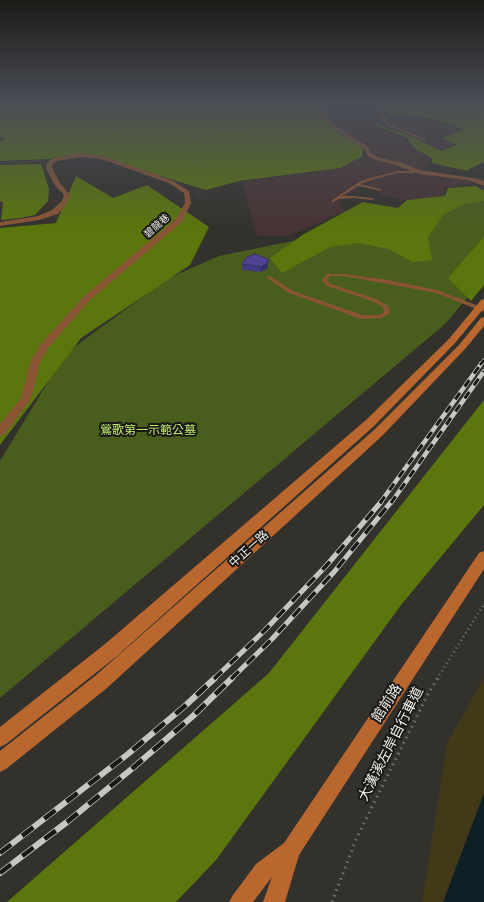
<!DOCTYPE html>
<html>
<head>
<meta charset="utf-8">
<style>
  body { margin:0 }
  canvas { display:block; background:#33312c }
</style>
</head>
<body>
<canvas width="484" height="902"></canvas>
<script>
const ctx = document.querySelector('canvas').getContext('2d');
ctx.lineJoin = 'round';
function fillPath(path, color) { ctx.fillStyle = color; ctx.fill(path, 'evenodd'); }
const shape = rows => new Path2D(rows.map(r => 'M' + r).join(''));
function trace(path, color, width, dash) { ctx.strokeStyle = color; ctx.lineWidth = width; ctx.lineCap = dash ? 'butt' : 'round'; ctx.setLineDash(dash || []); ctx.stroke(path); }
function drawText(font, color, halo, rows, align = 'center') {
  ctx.font = font + ' Mulish,"Noto Sans TC",sans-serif'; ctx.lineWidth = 4; ctx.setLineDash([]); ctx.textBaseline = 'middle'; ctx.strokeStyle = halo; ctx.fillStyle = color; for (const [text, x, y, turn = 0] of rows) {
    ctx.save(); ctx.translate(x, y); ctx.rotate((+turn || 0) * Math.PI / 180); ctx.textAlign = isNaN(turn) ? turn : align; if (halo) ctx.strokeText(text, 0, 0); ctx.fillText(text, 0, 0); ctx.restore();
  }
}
const industrial = shape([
  [303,104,378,104,376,108,390,114,407,117,425,118,464,129,440,137,456,145,440,150,421,140,376,122,370,123,374,126,388,130,401,136,414,150,431,158,426,168,413,174,445,176,470,180,474,184,444,187,444,197,403,200,383,195,365,183,339,200,345,211,288,236,257,236,242,182,341,168,372,153,365,144,336,126,317,108]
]);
const green = shape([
  [484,194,484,278,445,324,0,698,0,461,65,354,167,279,219,256,337,232]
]);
const forest = shape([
  [0,104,302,104,316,108,339,133,362,147,363,156,340,168,239,181,206,190,85,153,48,159,0,161,0,142,6,137,0,137],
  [379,104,484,104,484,162,473,167,467,171,432,163,432,158,417,150,409,142,408,138,377,126,373,123,413,137,441,151,457,145,442,138,464,129,426,117,407,117,391,114,377,108,381,104],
  [41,164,49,189,48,201,35,215,20,218,1,220,3,203,0,201,0,165],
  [76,176,113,198,147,185,209,227,190,265,81,338,0,445,0,228,56,223],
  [476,186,484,191,484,201,464,204,443,215,428,237,432,260,412,262,389,249,359,243,330,247,282,273,270,258,304,234,363,202,398,208,407,200,445,196,448,188],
  [484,237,484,285,471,301,448,278],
  [484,400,484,505,401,605,216,860,176,902,7,902,269,673]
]);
const sand = shape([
  [484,678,484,902,422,902,447,743]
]);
const water = shape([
  [484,793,484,902,443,902]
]);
const pathFar2 = shape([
  [0,124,7,125,26,118,73,115,90,117,93,123,127,133,136,139,152,158,163,160,186,157],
  [224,129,253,131],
  [0,163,41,161],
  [474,171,482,170],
  [193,188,204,179,209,171,201,162,183,156,181,151,189,140,224,129,207,118,225,111,206,106,206,104],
  [196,193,207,199]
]);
const pathFar1 = shape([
  [437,679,484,604]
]);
const path = shape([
  [332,902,357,837,428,694,438,678]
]);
const lane = shape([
  [378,104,382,105,380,110,389,124,425,139,425,141,387,126,378,110,379,105,378,104],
  [398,171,419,171,421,172,419,173,398,173,375,179,360,184,381,189,381,191,358,186,342,196,353,196,372,198,373,198,373,200,353,198,339,199,333,202,331,201,359,182,373,177,398,171],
  [327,274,344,274,388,280,437,290,484,308,484,312,436,293,388,284,344,276,330,276,327,280,331,284,376,299,388,306,390,313,382,318,361,319,289,293,266,277,270,276,293,291,362,315,379,315,384,312,383,307,372,301,327,286,322,280,327,274]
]);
const street = shape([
  [316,104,320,104,327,111,328,117,337,126,368,147,372,154,380,158,400,162,420,170,479,179,484,181,484,186,468,180,419,174,396,165,376,160,368,156,364,149,333,128,323,118,321,111,316,104],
  [81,153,104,156,173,181,189,191,191,203,182,222,90,300,47,349,40,363,31,399,4,435,0,436,0,424,21,398,30,363,39,346,84,296,176,219,185,203,184,193,169,183,101,159,81,157,57,161,53,164,52,168,60,183,70,195,67,203,58,214,39,220,0,226,0,222,38,216,52,210,62,201,64,195,54,184,46,168,47,163,53,158,81,153]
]);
const secondary = shape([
  [484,299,484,308,455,343,374,426,117,656,6,744,0,747,0,727,105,644,366,420,449,339,481,300,484,299],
  [484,317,484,326,465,349,382,436,107,688,6,769,0,772,0,751,95,676,374,430,459,345,481,318,484,317],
  [484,551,484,569,299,855,285,902,263,902,272,877,253,902,229,902,233,895,256,864,284,843,479,553,484,551]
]);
const railFar3 = shape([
  [480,365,484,360]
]);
const railFar2 = shape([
  [380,503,481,364],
  [391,503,484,371]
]);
const railFar1 = shape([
  [214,679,264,631,326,566,381,502],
  [231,679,272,639,334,572,391,502]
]);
const rail = shape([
  [0,853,128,754,186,705,215,678],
  [0,873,67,822,134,767,193,716,232,678]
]);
const wall = shape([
  [255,254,268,268,261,272,242,270,242,264]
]);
const shadedWall = shape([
  [268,263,268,268,261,272,261,267]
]);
const building = shape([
  [255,254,268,259,268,263,261,267,242,264,247,257,255,254]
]);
const farStreetnames = [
  ["碧龍巷",157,226,-42]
];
const parkNames = [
  ["鶯歌第一示範公墓",148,430]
];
const streetNames = [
  ["中正一路",249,549,-42]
];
const nearStreetnames = [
  ["館前路",387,703,-57],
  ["大漢溪左岸自行車道",391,744,-63]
];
fillPath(industrial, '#473333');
fillPath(green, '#495e1c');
fillPath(forest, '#5a760c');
fillPath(sand, '#413918');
fillPath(water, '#0e2025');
trace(pathFar2, '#767470', 1, [0.5, 1.5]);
trace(pathFar1, '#767470', 2.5, [1, 3.5]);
trace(path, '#767470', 3, [1.5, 4.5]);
fillPath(lane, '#8a5535');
fillPath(street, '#8a5535');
fillPath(secondary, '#ba672f');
trace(railFar3, '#c8c6c3', 3.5);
trace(railFar2, '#c8c6c3', 4.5);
trace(railFar1, '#c8c6c3', 5);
trace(rail, '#c8c6c3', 6);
trace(railFar3, '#1a1917', 2.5, [7]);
trace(railFar2, '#1a1917', 3, [8]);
trace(railFar1, '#1a1917', 3.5, [11]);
trace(rail, '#1a1917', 4.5, [14]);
fillPath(wall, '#443a7f');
fillPath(shadedWall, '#373068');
fillPath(building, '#4f4494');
trace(building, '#373068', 1);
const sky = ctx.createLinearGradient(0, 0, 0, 230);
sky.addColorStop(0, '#1c1b18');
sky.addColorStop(0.45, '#4a4e56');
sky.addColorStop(1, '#4a4e5600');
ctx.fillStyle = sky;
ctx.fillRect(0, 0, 484, 230);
drawText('10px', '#f1efec', '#1a1917', farStreetnames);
drawText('12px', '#c3ec71', '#1a1917', parkNames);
drawText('12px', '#f1efec', '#1a1917', streetNames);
drawText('14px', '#f1efec', '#1a1917', nearStreetnames);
</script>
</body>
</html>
